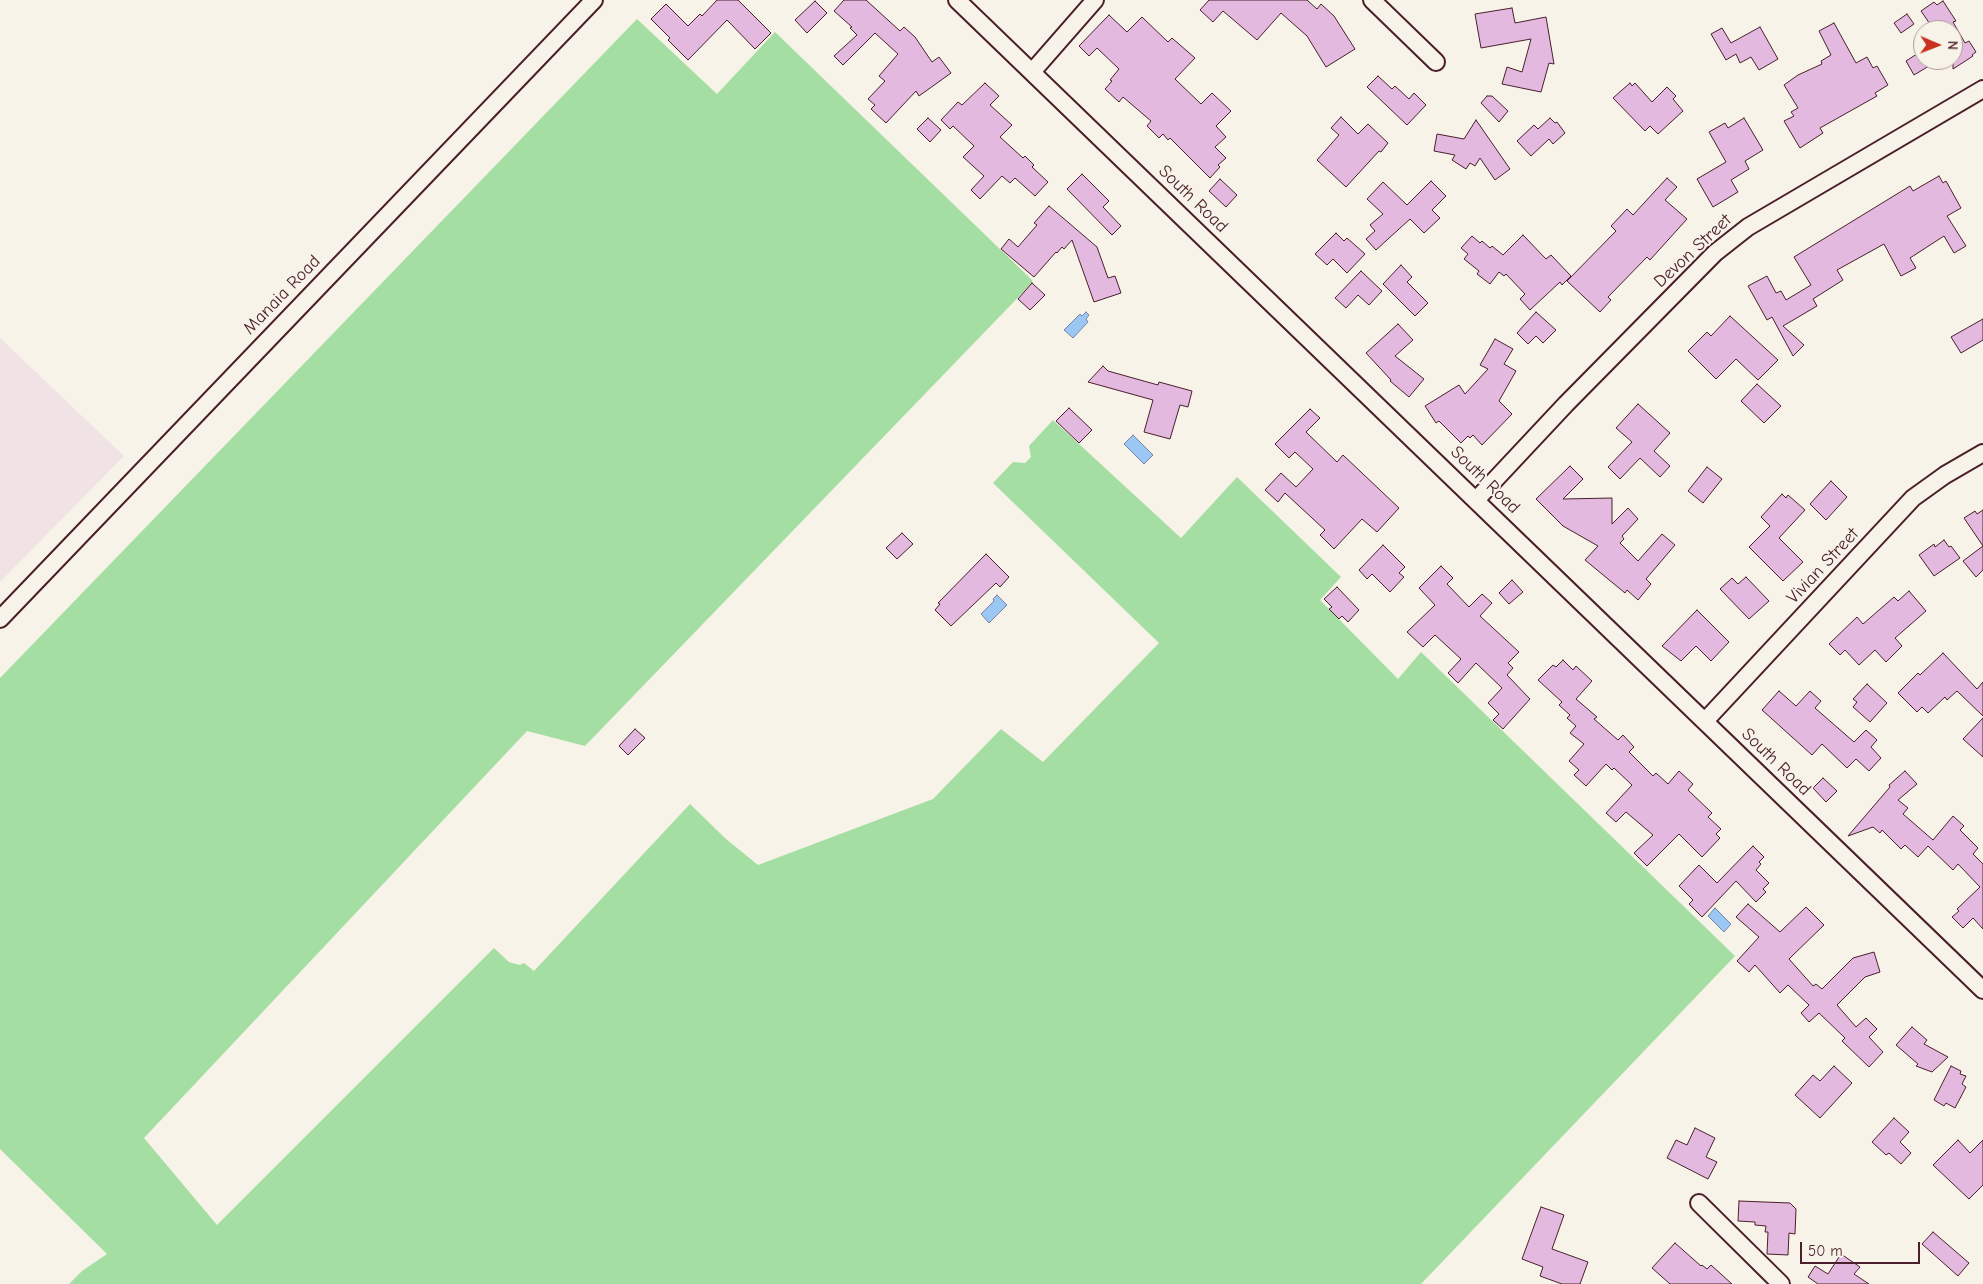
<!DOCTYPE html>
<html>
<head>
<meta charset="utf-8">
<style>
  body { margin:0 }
  #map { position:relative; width:1983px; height:1284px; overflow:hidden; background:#f7f3e8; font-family:"Comic Neue",sans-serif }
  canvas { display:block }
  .north { position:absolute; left:1913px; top:20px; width:50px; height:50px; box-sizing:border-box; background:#f7f3e8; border:1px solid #b29e9c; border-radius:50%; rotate:91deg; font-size:14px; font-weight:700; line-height:20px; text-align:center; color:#4a1f2b }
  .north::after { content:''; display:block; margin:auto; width:18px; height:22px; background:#c8321e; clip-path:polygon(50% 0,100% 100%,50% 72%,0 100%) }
  .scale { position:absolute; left:1800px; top:1242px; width:120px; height:22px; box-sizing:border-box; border:2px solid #4a1f2b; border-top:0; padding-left:6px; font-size:15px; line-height:18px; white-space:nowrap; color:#4a1f2b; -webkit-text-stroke:4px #f7f3e8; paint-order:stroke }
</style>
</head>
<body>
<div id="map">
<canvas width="1983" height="1284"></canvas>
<div class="north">N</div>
<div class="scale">50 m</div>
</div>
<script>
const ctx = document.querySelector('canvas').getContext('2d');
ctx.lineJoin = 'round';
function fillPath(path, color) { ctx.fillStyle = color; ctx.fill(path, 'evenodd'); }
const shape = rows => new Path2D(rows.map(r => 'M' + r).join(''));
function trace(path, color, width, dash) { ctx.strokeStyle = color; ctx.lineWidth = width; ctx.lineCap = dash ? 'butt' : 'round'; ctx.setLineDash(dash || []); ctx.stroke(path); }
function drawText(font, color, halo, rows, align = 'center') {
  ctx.font = font + ' "Comic Neue",sans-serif'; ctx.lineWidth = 4; ctx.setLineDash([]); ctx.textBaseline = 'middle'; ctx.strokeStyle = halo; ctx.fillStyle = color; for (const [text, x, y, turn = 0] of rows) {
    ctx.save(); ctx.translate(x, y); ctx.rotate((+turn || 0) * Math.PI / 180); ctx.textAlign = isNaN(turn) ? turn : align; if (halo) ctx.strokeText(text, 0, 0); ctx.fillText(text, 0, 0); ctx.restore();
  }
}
const built = shape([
  [0,338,124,456,0,582]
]);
const green = shape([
  [637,19,717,94,775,32,1032,280,1032,283,585,746,527,731,144,1138,217,1225,494,948,509,962,520,965,524,963,534,971,690,804,726,839,758,865,933,799,1001,729,1043,762,1159,643,993,483,1013,462,1025,463,1031,457,1029,446,1053,420,1181,538,1237,477,1341,577,1320,600,1398,679,1421,652,1735,956,1421,1284,69,1284,82,1271,107,1254,0,1149,0,678]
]);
const water = shape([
  [1086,312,1089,315,1086,319,1088,322,1073,338,1064,330,1080,314,1082,316,1086,312],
  [1133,435,1153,455,1144,464,1124,444,1133,435],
  [997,595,1007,605,989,623,981,614,994,601,993,599,997,595],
  [1715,908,1731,924,1724,932,1708,916,1715,908]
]);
const building = shape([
  [717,0,738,0,771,33,755,49,727,20,688,60,668,40,670,38,651,19,666,4,688,26,700,14,702,16,717,0],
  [844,0,866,0,900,31,904,27,915,37,932,62,939,57,951,73,919,96,916,91,886,123,871,109,875,105,868,99,885,81,879,76,898,54,875,33,843,65,834,56,857,35,850,28,852,27,834,11,844,0],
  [1209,0,1307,0,1317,9,1321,4,1334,16,1355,49,1326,67,1307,36,1281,13,1257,40,1223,11,1213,22,1200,10,1209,0],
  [815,1,827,13,807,33,795,20,815,1],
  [1943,1,1956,21,1953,22,1965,43,1969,41,1976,52,1972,55,1973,56,1953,69,1953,30,1934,30,1921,11,1934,2,1937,5,1943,1],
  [1512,8,1515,23,1546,17,1554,64,1549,63,1541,92,1502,84,1507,67,1522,72,1531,39,1481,48,1475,14,1512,8],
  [1907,14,1914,24,1901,33,1894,23,1907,14],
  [1109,15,1127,32,1142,17,1168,42,1172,38,1195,58,1175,79,1201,104,1212,93,1231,111,1216,126,1226,137,1215,147,1226,158,1218,165,1220,167,1210,178,1170,138,1168,140,1163,134,1159,138,1147,126,1151,121,1123,97,1119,102,1105,89,1112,81,1110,80,1119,69,1097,48,1089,56,1079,46,1109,15],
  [1834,23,1856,63,1867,57,1873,68,1877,66,1888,85,1875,93,1877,96,1820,128,1823,133,1800,148,1784,121,1794,116,1791,112,1798,108,1784,85,1798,75,1822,64,1821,61,1831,55,1819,31,1834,23],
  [1760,27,1778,59,1759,70,1751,57,1740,63,1736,54,1726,60,1711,34,1722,28,1731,43,1760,27],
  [1920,52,1923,60,1929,66,1914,75,1906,61,1920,52],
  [1378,76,1392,89,1395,86,1409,99,1414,93,1426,105,1407,125,1367,87,1378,76],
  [985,83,999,96,990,105,1012,125,1000,137,1023,158,1025,156,1034,165,1032,167,1048,182,1035,196,1015,178,1010,183,1002,176,980,199,971,190,984,176,963,157,974,146,953,126,950,129,941,120,958,102,962,105,985,83],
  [1630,83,1632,86,1635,83,1652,102,1667,87,1676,96,1673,99,1683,111,1658,134,1650,126,1645,131,1613,98,1630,83],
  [1487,96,1492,96,1508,111,1499,122,1481,103,1487,96],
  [1341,117,1358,134,1368,124,1388,143,1381,152,1379,151,1346,187,1317,160,1339,135,1331,128,1341,117],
  [928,118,941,130,930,142,917,129,928,118],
  [1550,118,1555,123,1557,122,1565,133,1553,144,1549,139,1531,156,1517,141,1534,125,1538,129,1550,118],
  [1744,118,1763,150,1745,161,1749,169,1731,180,1738,192,1713,207,1697,179,1726,162,1709,132,1725,123,1728,128,1744,118],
  [1476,120,1510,169,1495,180,1480,158,1475,166,1470,163,1466,169,1452,160,1455,155,1434,151,1437,134,1464,139,1476,120],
  [1082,174,1109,201,1103,207,1121,226,1112,235,1067,189,1082,174],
  [1939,176,1943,183,1946,181,1961,208,1947,216,1966,246,1954,253,1944,236,1910,258,1916,268,1901,276,1884,244,1837,270,1843,280,1813,299,1817,306,1783,326,1804,345,1793,356,1772,317,1767,320,1748,286,1767,276,1776,293,1781,291,1786,300,1811,285,1794,257,1910,186,1913,191,1939,176],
  [1667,178,1677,187,1665,200,1687,219,1650,260,1647,257,1608,297,1611,300,1600,312,1567,281,1616,231,1611,226,1627,209,1633,215,1667,178],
  [1220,179,1237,195,1226,207,1209,191,1220,179],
  [1431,181,1446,196,1432,210,1440,218,1424,233,1410,219,1376,250,1366,239,1375,231,1370,225,1383,214,1367,199,1383,182,1407,205,1431,181],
  [1049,206,1097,247,1108,278,1115,276,1121,293,1094,302,1072,240,1064,249,1062,247,1057,253,1056,252,1034,277,1001,249,1009,239,1018,247,1037,225,1034,223,1049,206],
  [1336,233,1344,241,1347,238,1365,254,1347,273,1333,259,1327,265,1315,254,1336,233],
  [1523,235,1546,259,1551,255,1571,276,1562,285,1560,282,1530,310,1520,299,1525,294,1506,274,1504,276,1499,272,1490,284,1477,274,1479,271,1464,259,1468,254,1461,248,1472,236,1480,243,1482,241,1490,248,1492,246,1503,255,1523,235],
  [1401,265,1412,277,1407,282,1428,303,1415,316,1383,284,1401,265],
  [1361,271,1382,291,1369,305,1358,295,1346,308,1335,298,1361,271],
  [1032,283,1045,295,1030,310,1018,299,1032,283],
  [1536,312,1556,330,1543,343,1536,336,1528,344,1517,333,1536,312],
  [1730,316,1778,360,1758,380,1736,359,1716,379,1688,351,1707,332,1711,336,1730,316],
  [1983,319,1983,340,1961,353,1951,337,1983,319],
  [1398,324,1413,340,1395,356,1424,379,1409,397,1390,381,1391,380,1366,353,1398,324],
  [1495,339,1513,349,1504,364,1516,371,1499,401,1512,414,1482,445,1473,435,1470,438,1468,436,1461,443,1439,421,1436,423,1425,406,1459,385,1465,394,1488,369,1480,365,1495,339],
  [1103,366,1108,371,1158,385,1159,382,1192,391,1188,407,1180,405,1170,439,1144,432,1153,400,1088,382,1103,366],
  [1757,384,1781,406,1764,423,1741,401,1757,384],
  [1638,404,1670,433,1654,451,1670,466,1660,477,1640,458,1620,479,1608,467,1632,442,1616,428,1638,404],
  [1069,408,1092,430,1079,443,1056,421,1069,408],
  [1310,409,1320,418,1306,432,1337,462,1343,455,1399,508,1377,532,1362,519,1334,549,1320,535,1325,530,1285,493,1278,502,1265,490,1281,473,1296,487,1313,469,1295,452,1289,458,1275,444,1310,409],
  [1570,466,1583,479,1563,499,1612,498,1612,524,1628,508,1638,519,1622,536,1624,539,1620,543,1638,561,1662,534,1675,545,1646,579,1651,584,1638,600,1627,590,1625,593,1585,560,1598,546,1563,526,1536,499,1570,466],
  [1707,467,1722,479,1703,503,1688,491,1707,467],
  [1831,481,1847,497,1826,520,1810,504,1831,481],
  [1782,494,1786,498,1788,495,1805,510,1779,538,1803,562,1783,581,1749,547,1770,526,1761,517,1782,494],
  [1983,510,1983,570,1976,577,1963,561,1983,546,1964,518,1975,511,1977,514,1983,510],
  [902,533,913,544,897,559,886,548,902,533],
  [1944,540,1949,547,1951,546,1960,558,1934,576,1919,555,1934,544,1935,547,1944,540],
  [1383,545,1405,567,1399,573,1404,577,1390,592,1372,574,1367,579,1359,570,1383,545],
  [986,554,1009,577,1000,587,996,583,951,626,935,610,940,604,938,603,986,554],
  [1441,566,1453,578,1447,584,1469,607,1482,594,1492,603,1480,616,1519,652,1508,663,1513,668,1507,675,1530,699,1503,729,1493,720,1499,714,1488,703,1502,688,1476,663,1458,683,1448,673,1461,659,1435,635,1423,647,1407,632,1435,605,1419,588,1441,566],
  [1746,577,1769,601,1749,619,1720,589,1732,578,1738,584,1746,577],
  [1512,580,1523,592,1509,604,1499,593,1512,580],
  [1337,587,1359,610,1348,622,1342,616,1339,619,1329,609,1332,607,1324,599,1337,587],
  [1909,591,1926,611,1895,638,1902,646,1886,662,1875,650,1859,665,1845,650,1840,655,1829,644,1857,617,1863,624,1894,597,1898,601,1909,591],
  [1697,610,1729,642,1711,661,1696,646,1681,661,1662,646,1697,610],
  [1943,653,1977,689,1983,682,1983,716,1957,691,1947,700,1945,697,1928,713,1922,707,1917,712,1898,693,1918,673,1920,675,1943,653],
  [1563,660,1573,670,1576,666,1592,681,1576,699,1597,717,1594,719,1618,740,1623,735,1634,747,1629,752,1653,776,1656,773,1668,784,1679,771,1693,784,1688,790,1712,813,1708,817,1721,829,1716,834,1720,838,1702,857,1679,834,1647,866,1634,853,1653,835,1626,812,1616,822,1606,813,1632,785,1614,768,1612,770,1606,764,1586,786,1574,775,1579,770,1569,761,1584,744,1570,733,1576,726,1567,718,1570,715,1559,705,1562,702,1538,680,1553,665,1556,667,1563,660],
  [1867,684,1887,703,1870,722,1853,707,1857,702,1853,699,1867,684],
  [1779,691,1796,706,1810,691,1821,701,1815,708,1854,742,1866,730,1877,740,1871,747,1881,758,1869,771,1856,759,1847,768,1822,744,1812,755,1762,710,1779,691],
  [1983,718,1983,757,1963,739,1983,718],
  [635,729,645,738,628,755,619,746,635,729],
  [1905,771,1917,784,1898,800,1908,808,1903,814,1933,840,1953,816,1964,826,1960,830,1978,848,1973,854,1983,864,1983,929,1973,918,1963,928,1952,917,1959,911,1957,909,1980,887,1958,864,1953,870,1928,846,1918,857,1905,845,1901,849,1882,830,1880,833,1873,827,1848,836,1890,787,1889,785,1905,771],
  [1823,778,1837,791,1826,802,1813,788,1823,778],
  [1753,846,1764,857,1759,862,1761,864,1756,870,1769,883,1763,889,1766,892,1756,902,1736,881,1702,917,1689,904,1693,900,1679,886,1699,865,1717,883,1753,846],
  [1748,904,1780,932,1806,907,1824,925,1789,959,1813,986,1816,984,1822,989,1853,958,1874,952,1880,972,1865,977,1837,1005,1856,1027,1866,1018,1877,1029,1869,1037,1883,1052,1869,1067,1842,1041,1845,1038,1819,1013,1809,1022,1801,1013,1809,1005,1788,985,1780,993,1755,965,1749,972,1737,961,1759,937,1736,917,1748,904],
  [1912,1027,1927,1040,1924,1044,1948,1057,1932,1072,1916,1066,1918,1064,1896,1045,1912,1027],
  [1834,1066,1852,1083,1820,1118,1795,1095,1813,1075,1820,1081,1834,1066],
  [1951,1066,1961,1071,1960,1074,1966,1076,1962,1084,1966,1087,1955,1108,1946,1103,1944,1106,1934,1100,1951,1066],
  [1894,1118,1909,1132,1900,1142,1911,1153,1901,1164,1889,1153,1886,1155,1872,1142,1894,1118],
  [1695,1128,1715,1138,1706,1157,1717,1162,1708,1179,1667,1158,1676,1140,1687,1145,1695,1128],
  [1958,1140,1970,1153,1983,1140,1983,1185,1969,1199,1933,1165,1958,1140],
  [1739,1201,1790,1203,1796,1209,1795,1234,1789,1233,1788,1255,1767,1254,1768,1232,1765,1232,1766,1226,1755,1225,1755,1222,1738,1221,1739,1201],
  [1541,1207,1564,1215,1552,1249,1588,1262,1580,1284,1562,1284,1540,1276,1543,1267,1522,1259,1541,1207],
  [1933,1232,1969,1263,1958,1276,1922,1244,1933,1232],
  [1675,1243,1701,1266,1702,1265,1707,1269,1711,1265,1732,1284,1670,1284,1652,1268,1675,1243],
  [1841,1254,1860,1267,1854,1274,1869,1284,1818,1284,1808,1277,1815,1266,1828,1274,1841,1254]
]);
const minor = shape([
  [957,0,1983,990],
  [1372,0,1436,62],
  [1032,72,1095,0],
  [1477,499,1566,404,1715,253,1748,227,1983,89],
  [0,619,594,0],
  [1705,721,1913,498,1945,475,1983,453],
  [1699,1203,1781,1284]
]);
const streetNames = [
  ["South Road",1193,199,44],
  ["Devon Street",1693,251,-43],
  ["Manaia Road",282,295,-46],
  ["South Road",1485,480,44],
  ["Vivian Street",1823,566,-47],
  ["South Road",1776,762,44]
];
fillPath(built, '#f1e2e6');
fillPath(green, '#a5dea2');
fillPath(water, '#9bc7f5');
trace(water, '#7b84a4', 1);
fillPath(building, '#e3b9e0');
trace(building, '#4a1f2b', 1);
trace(minor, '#4a1f2b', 20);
trace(minor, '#f7f3e8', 16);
drawText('18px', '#4a1f2b', '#f7f3e8', streetNames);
</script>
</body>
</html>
